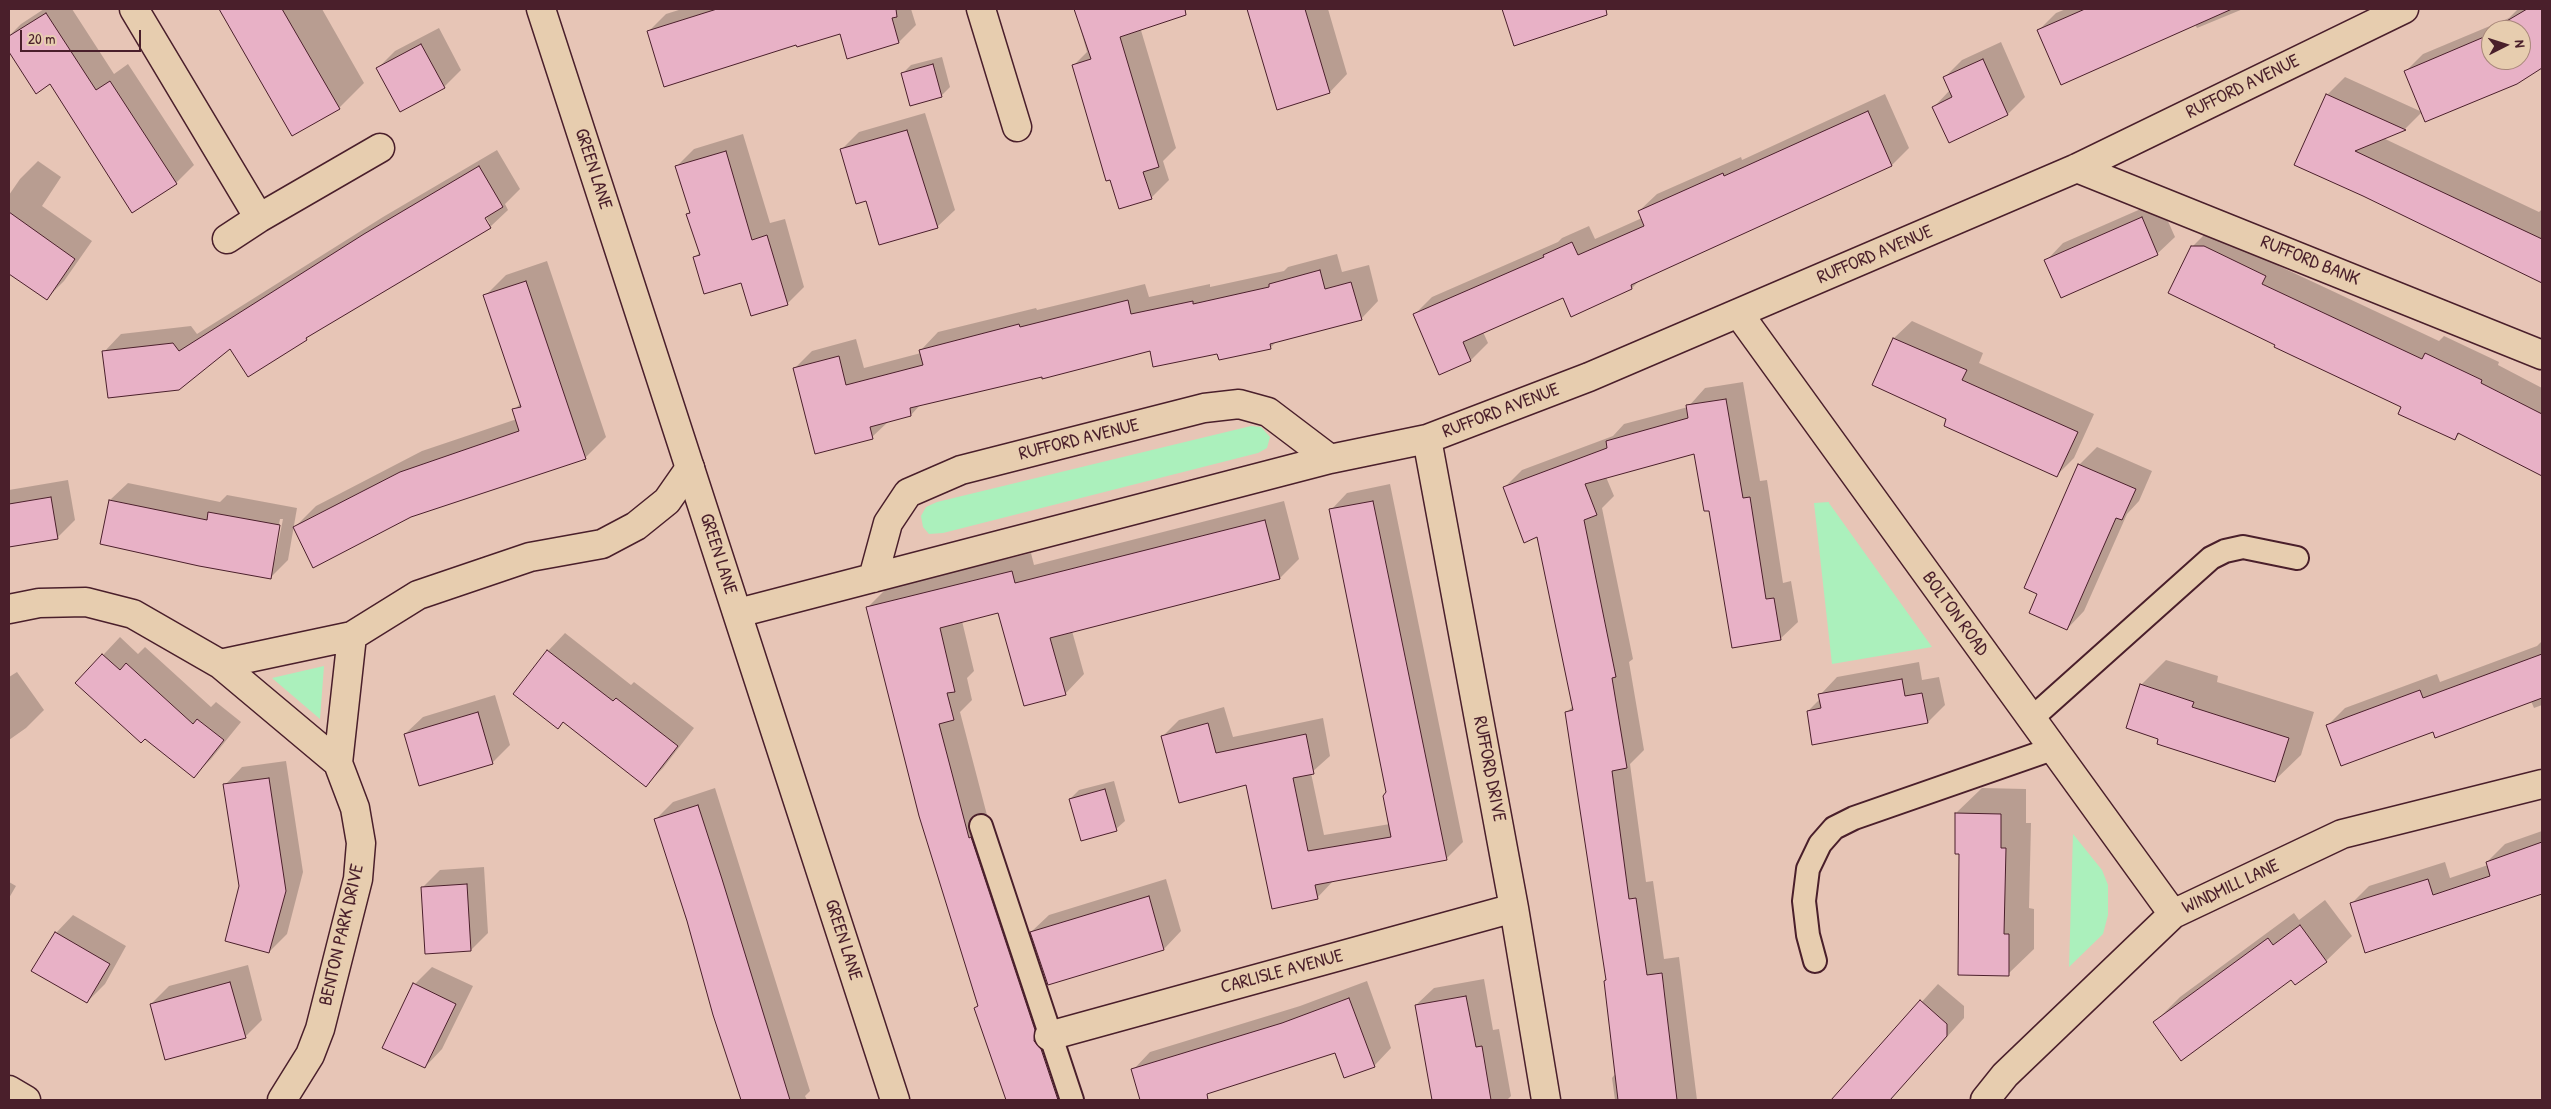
<!DOCTYPE html>
<html>
<head>
<meta charset="utf-8">
<style>
  body { margin:0 }
  #map { position:relative; width:2551px; height:1109px; overflow:hidden; background:#e7c5b6; font-family:"Patrick Hand",sans-serif }
  canvas { display:block }
  .frame { position:absolute; inset:0; border:10px solid #4a1f2b; pointer-events:none }
  .north { position:absolute; left:2481px; top:20px; width:50px; height:50px; box-sizing:border-box; background:#e7cdaf; border:1px solid #a8877a; border-radius:50%; rotate:85deg; font-size:14px; font-weight:700; line-height:20px; text-align:center; color:#4a1f2b }
  .north::after { content:''; display:block; margin:auto; width:18px; height:22px; background:#4a1f2b; clip-path:polygon(50% 0,100% 100%,50% 72%,0 100%) }
  .scale { position:absolute; left:20px; top:30px; width:121px; height:22px; box-sizing:border-box; border:2px solid #4a1f2b; border-top:0; padding-left:6px; font-size:15px; line-height:18px; white-space:nowrap; color:#4a1f2b; -webkit-text-stroke:4px #e7cdaf; paint-order:stroke }
</style>
</head>
<body>
<div id="map">
<canvas width="2551" height="1109"></canvas>
<div class="frame"></div>
<div class="north">N</div>
<div class="scale">20 m</div>
</div>
<script>
const ctx = document.querySelector('canvas').getContext('2d');
ctx.lineJoin = 'round';
function fillPath(path, color) { ctx.fillStyle = color; ctx.fill(path, 'evenodd'); }
const shape = rows => new Path2D(rows.map(r => 'M' + r).join(''));
function trace(path, color, width, dash) { ctx.strokeStyle = color; ctx.lineWidth = width; ctx.lineCap = dash ? 'butt' : 'round'; ctx.setLineDash(dash || []); ctx.stroke(path); }
function drawText(font, color, halo, rows, align = 'center') {
  ctx.font = font + ' "Patrick Hand",sans-serif'; ctx.lineWidth = 4; ctx.setLineDash([]); ctx.textBaseline = 'middle'; ctx.strokeStyle = halo; ctx.fillStyle = color; for (const [text, x, y, turn = 0] of rows) {
    ctx.save(); ctx.translate(x, y); ctx.rotate((+turn || 0) * Math.PI / 180); ctx.textAlign = isNaN(turn) ? turn : align; if (halo) ctx.strokeText(text, 0, 0); ctx.fillText(text, 0, 0); ctx.restore();
  }
}
const green = shape([
  [1251,426,1261,427,1270,437,1267,448,1258,453,943,533,929,534,923,527,921,516,926,507,937,502],
  [1829,502,1829,503,1932,647,1832,664,1814,503],
  [324,666,320,719,272,678],
  [2073,834,2102,870,2108,885,2108,915,2103,934,2069,967]
]);
const shadow = shape([
  [44,9,72,9,114,74,128,64,194,165,176,183,51,83,36,92,9,50,9,36,21,24],
  [228,9,322,9,364,83,339,108,223,14],
  [682,9,911,9,916,25,899,42,838,26,797,43,649,31,666,14],
  [1075,9,1153,9,1155,12,1140,27,1176,148,1163,161,1169,180,1151,198,1073,66,1087,52],
  [1248,9,1328,9,1347,74,1330,92,1278,108],
  [1504,9,1585,9,1515,44],
  [2066,9,2243,9,2197,28,2195,24,2038,31,2056,13],
  [2518,9,2542,9,2542,67,2515,83,2405,72,2423,54,2509,18],
  [2491,30,2521,30,2521,60,2491,60],
  [439,28,461,70,444,87,378,68,395,51],
  [2001,42,2025,97,2008,114,1934,107,1950,90,1945,77,1962,60],
  [942,57,950,87,941,96,903,73,911,65],
  [2345,77,2422,112,2405,129,2383,138,2539,212,2542,209,2542,282,2364,195,2296,165,2327,95],
  [1885,94,1909,148,1892,165,1640,280,1632,288,1563,297,1483,332,1488,343,1471,360,1414,315,1432,297,1558,242,1562,238,1589,226,1595,239,1642,218,1639,211,1657,194,1741,157,1742,160],
  [925,113,955,210,937,227,842,149,859,132],
  [743,134,770,223,785,219,804,287,787,304,695,257,700,252,688,215,691,211,677,166,694,149],
  [497,150,520,189,505,204,508,210,490,227,312,333,306,339,230,347,178,389,104,352,121,334,191,326,197,334,383,217],
  [483,212,490,224,487,224,481,213],
  [38,161,61,177,42,206,92,241,64,281,47,298,9,272,9,195,20,179],
  [2159,201,2175,237,2157,254,2046,261,2063,243],
  [2210,229,2283,259,2279,266,2439,341,2444,336,2499,362,2498,365,2542,388,2542,474,2460,433,2455,439,2402,407,2277,345,2192,247],
  [1337,254,1342,272,1369,265,1378,301,1361,319,1278,340,1270,348,1218,352,1151,349,990,389,989,388,921,404,911,415,889,421,872,437,794,369,812,351,856,339,864,368,921,353,921,350,938,332,1036,308,1037,310,1145,284,1149,297,1210,284,1210,287,1284,271,1288,267],
  [547,261,606,437,585,458,295,527,316,506,422,451,517,419,514,410,521,403,485,296,506,275],
  [1912,321,1983,353,1979,363,2094,414,2074,458,2057,475,1948,418,1874,385,1894,338],
  [1743,382,1760,481,1767,480,1783,583,1791,581,1798,622,1780,639,1710,509,1695,453,1606,477,1614,496,1602,508,1633,659,1629,662,1644,750,1630,764,1646,882,1653,881,1664,959,1679,957,1697,1100,1615,1100,1612,1078,1616,1073,1607,979,1567,712,1573,706,1538,536,1505,487,1522,470,1613,436,1624,424,1688,407,1705,388],
  [2097,447,2152,471,2139,501,2127,514,2084,611,2067,629,2039,594,2079,465],
  [68,480,75,520,57,538,9,545,9,490],
  [128,483,220,502,227,495,297,508,288,560,270,578,110,500],
  [280,519,283,519,275,559,273,559],
  [1390,484,1463,842,1446,859,1334,880,1317,898,1247,783,1162,737,1179,720,1224,707,1233,737,1323,718,1330,756,1311,773,1324,835,1390,824,1388,792,1331,510,1347,493],
  [1284,501,1299,559,1280,578,1072,631,1084,674,1065,694,999,611,962,621,974,671,967,678,972,700,960,712,988,819,990,819,1084,1100,1007,1100,976,1008,979,1005,868,607,887,588,1031,553,1034,565],
  [565,633,631,685,634,682,694,728,663,768,646,785,564,721,558,727,548,651],
  [120,637,138,654,145,647,211,707,216,702,241,722,211,759,194,776,77,683],
  [2542,641,2542,705,2534,708,2531,701,2434,730,2327,726,2345,708,2437,674,2440,682,2537,646],
  [2166,660,2218,676,2217,682,2314,712,2301,755,2275,780,2160,738,2141,685],
  [1919,662,1922,680,1939,677,1945,705,1928,722,1808,711,1820,699,1820,695,1837,677],
  [17,672,44,710,26,728,9,740,9,677],
  [495,695,510,745,492,763,405,734,423,717],
  [286,761,303,872,287,934,269,952,240,887,225,785,242,767],
  [1114,781,1125,821,1116,829,1070,799,1079,790],
  [715,788,810,1091,805,1096,807,1100,741,1100,656,819,673,802],
  [1982,788,2026,789,2026,823,2031,823,2029,908,2034,909,2034,949,2008,974,1961,853,1956,813],
  [2542,831,2542,893,2366,952,2351,904,2369,886,2445,862,2450,878,2488,865,2487,862,2505,844],
  [484,867,488,933,471,950,423,887,440,870],
  [1166,879,1181,931,1164,949,1031,932,1049,915],
  [9,882,16,886,9,898],
  [2325,900,2352,936,2326,961,2296,983,2292,978,2155,1022,2180,997,2294,913,2299,920],
  [73,915,126,946,105,984,87,1002,56,933],
  [248,965,262,1020,245,1037,151,1004,169,986],
  [432,967,473,986,442,1049,425,1067,415,984],
  [1484,979,1493,1030,1499,1029,1511,1096,1507,1100,1433,1100,1416,1005,1434,988],
  [1367,981,1391,1048,1374,1066,1335,1051,1187,1100,1141,1100,1133,1070,1150,1052,1300,1006],
  [1938,984,1964,1006,1964,1018,1890,1100,1833,1100]
]);
const building = shape([
  [219,9,282,9,340,109,292,136,219,9],
  [717,9,896,9,897,17,892,18,899,43,847,59,840,34,797,47,796,45,664,87,647,31,717,9],
  [1074,9,1185,9,1186,15,1120,37,1159,167,1143,172,1152,199,1119,209,1110,180,1106,181,1072,65,1091,59,1074,9],
  [1247,9,1305,9,1330,93,1277,110,1247,9],
  [1502,9,1606,9,1607,15,1514,46,1502,9],
  [2085,9,2232,9,2061,85,2037,30,2085,9],
  [2527,9,2542,9,2542,68,2517,84,2425,122,2404,71,2491,34,2491,60,2521,60,2521,30,2501,30,2500,25,2527,9],
  [46,13,96,90,110,81,177,184,132,213,50,84,36,94,9,52,9,36,46,13],
  [421,44,445,88,400,112,376,68,421,44],
  [1983,59,2008,115,1949,143,1932,107,1952,97,1943,77,1983,59],
  [933,64,942,97,910,106,901,73,933,64],
  [2326,94,2406,130,2355,151,2542,239,2542,283,2363,196,2294,165,2326,94],
  [1868,111,1892,166,1631,285,1632,289,1571,317,1563,298,1463,342,1471,361,1439,375,1413,314,1544,257,1543,255,1572,242,1578,255,1644,226,1638,211,1723,173,1724,176,1868,111],
  [907,130,938,228,879,245,866,201,856,204,840,149,907,130],
  [726,151,752,240,767,235,788,305,751,316,741,283,704,294,693,257,700,255,686,214,690,213,675,166,726,151],
  [479,166,503,207,485,218,491,228,306,338,307,340,248,377,230,349,179,390,108,398,102,351,173,343,179,351,364,234,479,166],
  [9,212,75,259,47,300,9,274,9,212],
  [2142,217,2158,255,2061,298,2044,260,2142,217],
  [2191,246,2204,246,2266,276,2262,284,2422,359,2425,353,2482,380,2481,383,2542,414,2542,476,2458,433,2455,440,2398,414,2401,407,2274,347,2275,345,2168,293,2191,246],
  [1320,270,1325,289,1351,282,1362,320,1270,344,1271,349,1219,360,1217,354,1153,367,1150,351,1042,379,1042,377,910,408,911,416,870,427,873,439,815,454,793,368,839,356,846,385,923,365,919,350,1019,324,1020,327,1128,300,1131,314,1193,301,1193,304,1269,287,1269,284,1320,270],
  [526,281,586,459,411,517,313,568,293,527,400,472,519,431,512,409,521,407,483,295,526,281],
  [1893,338,1967,370,1962,380,2078,432,2057,477,1944,426,1946,419,1872,385,1893,338],
  [1726,399,1743,498,1750,497,1766,599,1774,598,1781,640,1732,648,1709,511,1704,511,1694,454,1585,484,1597,515,1584,520,1616,677,1612,678,1627,768,1612,771,1629,899,1636,898,1647,975,1662,973,1677,1100,1618,1100,1604,981,1606,980,1565,712,1573,710,1537,537,1524,543,1503,487,1607,448,1606,441,1688,418,1686,405,1726,399],
  [2078,464,2136,489,2122,520,2116,518,2067,630,2029,613,2037,594,2024,588,2078,464],
  [51,497,58,539,9,547,9,504,51,497],
  [109,500,207,520,208,512,280,525,271,579,199,566,100,544,109,500],
  [1373,501,1447,860,1315,885,1318,899,1272,909,1246,785,1179,803,1161,736,1208,723,1216,753,1306,734,1314,774,1293,778,1308,851,1391,837,1383,796,1386,792,1329,509,1373,501],
  [1265,520,1280,579,1050,638,1066,695,1024,706,998,613,940,628,955,692,947,693,954,720,939,724,969,838,971,837,1035,1030,1034,1041,1041,1049,1058,1100,1006,1100,974,1008,978,1006,919,816,866,607,1012,571,1015,583,1265,520],
  [547,650,613,701,616,698,678,746,646,787,563,722,558,729,513,694,547,650],
  [102,654,120,670,126,663,193,724,197,719,224,740,194,778,145,739,141,743,75,683,102,654],
  [2542,654,2542,698,2435,738,2433,732,2341,766,2326,725,2420,690,2423,698,2542,654],
  [1902,679,1905,696,1922,693,1928,723,1812,745,1807,711,1821,708,1818,694,1902,679],
  [2140,684,2194,702,2192,707,2289,738,2275,782,2157,744,2158,739,2126,728,2140,684],
  [478,712,493,764,419,786,404,734,478,712],
  [269,778,286,891,269,953,225,941,239,886,223,784,269,778],
  [1105,789,1117,831,1081,841,1069,799,1105,789],
  [698,805,722,879,790,1100,741,1100,713,1015,687,921,654,819,698,805],
  [1955,813,2001,814,2001,848,2006,848,2004,934,2009,934,2009,976,1958,975,1959,854,1955,854,1955,813],
  [2542,842,2542,894,2365,953,2350,903,2428,879,2433,895,2490,876,2486,862,2542,842],
  [467,884,471,951,425,954,421,887,467,884],
  [1149,896,1164,950,1048,985,1030,932,1149,896],
  [2300,925,2327,962,2295,985,2291,980,2181,1061,2153,1022,2268,938,2273,945,2300,925],
  [55,932,110,964,87,1003,31,971,55,932],
  [230,982,246,1038,165,1060,150,1004,230,982],
  [413,983,456,1004,425,1068,382,1048,413,983],
  [1466,996,1476,1047,1482,1046,1491,1100,1432,1100,1415,1005,1466,996],
  [1349,998,1375,1067,1344,1078,1335,1053,1207,1094,1208,1100,1140,1100,1131,1069,1282,1023,1349,998],
  [1920,1000,1947,1024,1947,1036,1890,1100,1831,1100,1920,1000]
]);
const service = shape([
  [2031,719,2211,558,2225,551,2243,547,2297,558],
  [981,826,1072,1100],
  [1815,961,1808,935,1804,901,1808,869,1820,844,1834,828,1854,818,2052,749]
]);
const minor = shape([
  [134,9,259,218,380,148],
  [981,9,1017,127],
  [2077,168,2542,355],
  [227,239,259,218],
  [1739,314,2173,914],
  [1427,439,1514,908,1546,1100],
  [873,578,888,523,908,493,961,470,1204,408,1239,404,1268,412,1330,459],
  [9,609,39,603,86,602,133,614,220,664,338,763],
  [738,613,1330,459,1427,439,1589,377,2077,168,2404,9],
  [220,664,352,636],
  [1049,1036,1514,908],
  [282,1100,310,1055,320,1029,358,879,361,843,355,808,338,763,352,636,418,595,530,557,602,544,636,526,667,501,690,468],
  [1985,1100,2005,1075,2173,914,2342,834,2542,784]
]);
const secondary = shape([
  [9,1090,26,1100]
]);
const trunk = shape([
  [541,9,895,1100]
]);
const streetNames = [
  ["RUFFORD AVENUE",2243,87,-26],
  ["GREEN LANE",593,169,72],
  ["RUFFORD AVENUE",1875,255,-23],
  ["RUFFORD BANK",2310,261,22],
  ["RUFFORD AVENUE",1501,411,-21],
  ["RUFFORD AVENUE",1079,440,-14],
  ["GREEN LANE",718,554,72],
  ["BOLTON ROAD",1955,614,54],
  ["RUFFORD DRIVE",1489,769,79],
  ["WINDMILL LANE",2231,887,-25],
  ["BENTON PARK DRIVE",342,935,-77],
  ["GREEN LANE",843,940,72],
  ["CARLISLE AVENUE",1282,972,-15]
];
fillPath(green, '#abf0bc');
fillPath(shadow, '#0003');
fillPath(building, '#e8b1c6');
trace(building, '#4a1f2b', 1);
trace(service, '#4a1f2b', 26);
trace(minor, '#4a1f2b', 31);
trace(secondary, '#4a1f2b', 31);
trace(trunk, '#4a1f2b', 31);
trace(service, '#e7cdaf', 22);
trace(minor, '#e7cdaf', 28);
trace(secondary, '#e7cdaf', 28);
trace(trunk, '#e7cdaf', 28);
drawText('19px', '#4a1f2b', '#e7cdaf', streetNames);
</script>
</body>
</html>
